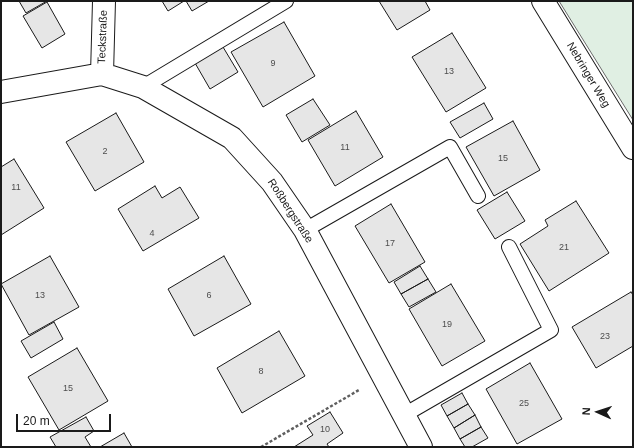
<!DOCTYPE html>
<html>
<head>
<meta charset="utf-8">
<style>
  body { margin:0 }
  #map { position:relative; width:634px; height:448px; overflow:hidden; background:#fff; font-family:Helvetica,sans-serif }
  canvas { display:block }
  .frame { position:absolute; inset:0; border:2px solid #1a1a1a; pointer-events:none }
  .north { position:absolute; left:578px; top:392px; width:40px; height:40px; -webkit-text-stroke:3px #fff; paint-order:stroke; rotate:273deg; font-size:11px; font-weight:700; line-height:16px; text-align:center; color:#1a1a1a }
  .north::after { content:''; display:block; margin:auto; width:14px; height:18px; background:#1a1a1a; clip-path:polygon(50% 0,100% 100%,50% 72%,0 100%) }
  .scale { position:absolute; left:16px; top:414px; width:95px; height:18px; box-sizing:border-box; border:2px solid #1a1a1a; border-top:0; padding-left:5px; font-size:12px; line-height:14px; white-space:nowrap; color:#1a1a1a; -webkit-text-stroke:3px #fff; paint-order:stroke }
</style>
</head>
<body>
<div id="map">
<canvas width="634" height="448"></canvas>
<div class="frame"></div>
<div class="north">N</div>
<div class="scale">20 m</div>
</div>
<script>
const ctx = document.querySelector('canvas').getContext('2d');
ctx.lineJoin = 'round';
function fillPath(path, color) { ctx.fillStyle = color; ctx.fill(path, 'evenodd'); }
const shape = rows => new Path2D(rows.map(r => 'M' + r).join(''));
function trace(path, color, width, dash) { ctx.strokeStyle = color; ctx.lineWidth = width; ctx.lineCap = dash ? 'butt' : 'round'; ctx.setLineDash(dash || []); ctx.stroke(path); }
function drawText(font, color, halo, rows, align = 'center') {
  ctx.font = font + ' Helvetica,sans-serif'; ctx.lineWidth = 3; ctx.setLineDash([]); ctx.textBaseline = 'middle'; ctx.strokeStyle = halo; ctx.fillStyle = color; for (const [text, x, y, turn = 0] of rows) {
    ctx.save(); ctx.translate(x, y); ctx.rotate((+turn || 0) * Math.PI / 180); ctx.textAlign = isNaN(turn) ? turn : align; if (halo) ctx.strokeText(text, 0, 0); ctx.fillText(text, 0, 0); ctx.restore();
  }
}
const green = shape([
  [559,1,633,1,633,120,559,1]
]);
const building = shape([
  [19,1,47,1,26,13,19,1],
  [162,1,184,1,168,11,162,1],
  [186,1,209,1,192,11,186,1],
  [379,1,425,1,430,10,397,30,379,1],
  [47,2,65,34,42,48,23,16,47,2],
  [284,22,315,76,263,107,231,52,284,22],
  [452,33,486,88,446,112,412,57,452,33],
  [223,47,238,72,210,89,195,63,223,47],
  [313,99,330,125,302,142,286,115,313,99],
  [484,103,493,119,460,138,450,122,484,103],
  [356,111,383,157,335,186,308,140,356,111],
  [116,113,144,162,95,191,66,142,116,113],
  [513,121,540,170,494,196,466,147,513,121],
  [14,159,44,208,1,235,1,167,14,159],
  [155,186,162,198,180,187,199,218,143,251,118,209,155,186],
  [507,192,525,221,495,239,477,210,507,192],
  [576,201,609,253,549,291,520,244,548,226,545,220,576,201],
  [391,204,425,262,389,283,355,226,391,204],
  [50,256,79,307,29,335,1,284,50,256],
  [224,256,251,304,194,336,168,289,224,256],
  [420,266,428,279,401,294,394,282,420,266],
  [428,279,436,292,409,307,401,294,428,279],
  [451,284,485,341,442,366,409,309,451,284],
  [631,292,633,295,633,346,596,368,572,327,631,292],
  [54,322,63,339,31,358,21,341,54,322],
  [279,331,305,376,242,413,217,368,279,331],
  [77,348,108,401,59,430,28,377,77,348],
  [530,363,562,419,517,444,486,389,530,363],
  [462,393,468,404,447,416,441,405,462,393],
  [468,404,475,415,454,428,447,416,468,404],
  [330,412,343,433,327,444,329,447,294,447,313,435,307,426,330,412],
  [475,415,481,427,460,439,454,428,475,415],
  [86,417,94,431,85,437,91,447,56,447,50,437,86,417],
  [481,427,488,438,472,447,465,447,460,439,481,427],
  [124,433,132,447,100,447,124,433]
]);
const path = shape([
  [261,447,359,390]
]);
const lane = shape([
  [143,87,286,1],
  [305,230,450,147,478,196],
  [404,415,551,330,509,247]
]);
const street = shape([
  [102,74,104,1],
  [1,92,102,74,143,87,232,138,272,182,305,230,421,447]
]);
const secondary = shape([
  [543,1,633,148]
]);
const numberNames = [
  ["9",273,64],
  ["13",449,72],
  ["11",345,148],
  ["2",105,152],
  ["15",503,159],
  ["11",16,188],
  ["4",152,234],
  ["17",390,244],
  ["21",564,248],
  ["13",40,296],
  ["6",209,296],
  ["19",447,325],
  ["23",605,337],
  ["8",261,372],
  ["15",68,389],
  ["25",524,404],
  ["10",325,430]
];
const streetNames = [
  ["Teckstraße",103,37,-88],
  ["Nebringer Weg",588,75,59],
  ["Roßbergstraße",290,211,57]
];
fillPath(green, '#e0efe3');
trace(green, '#6a6a6a', 1);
fillPath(building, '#e6e6e6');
trace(building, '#1a1a1a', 1);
trace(lane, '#1a1a1a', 16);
trace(street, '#1a1a1a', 24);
trace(secondary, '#1a1a1a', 24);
trace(path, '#5f5f5f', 2.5, [3, 2]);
trace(lane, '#fff', 14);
trace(street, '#fff', 22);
trace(secondary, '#fff', 22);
drawText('9px', '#4d4d4d', null, numberNames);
drawText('11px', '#1a1a1a', '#fff', streetNames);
</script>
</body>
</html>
